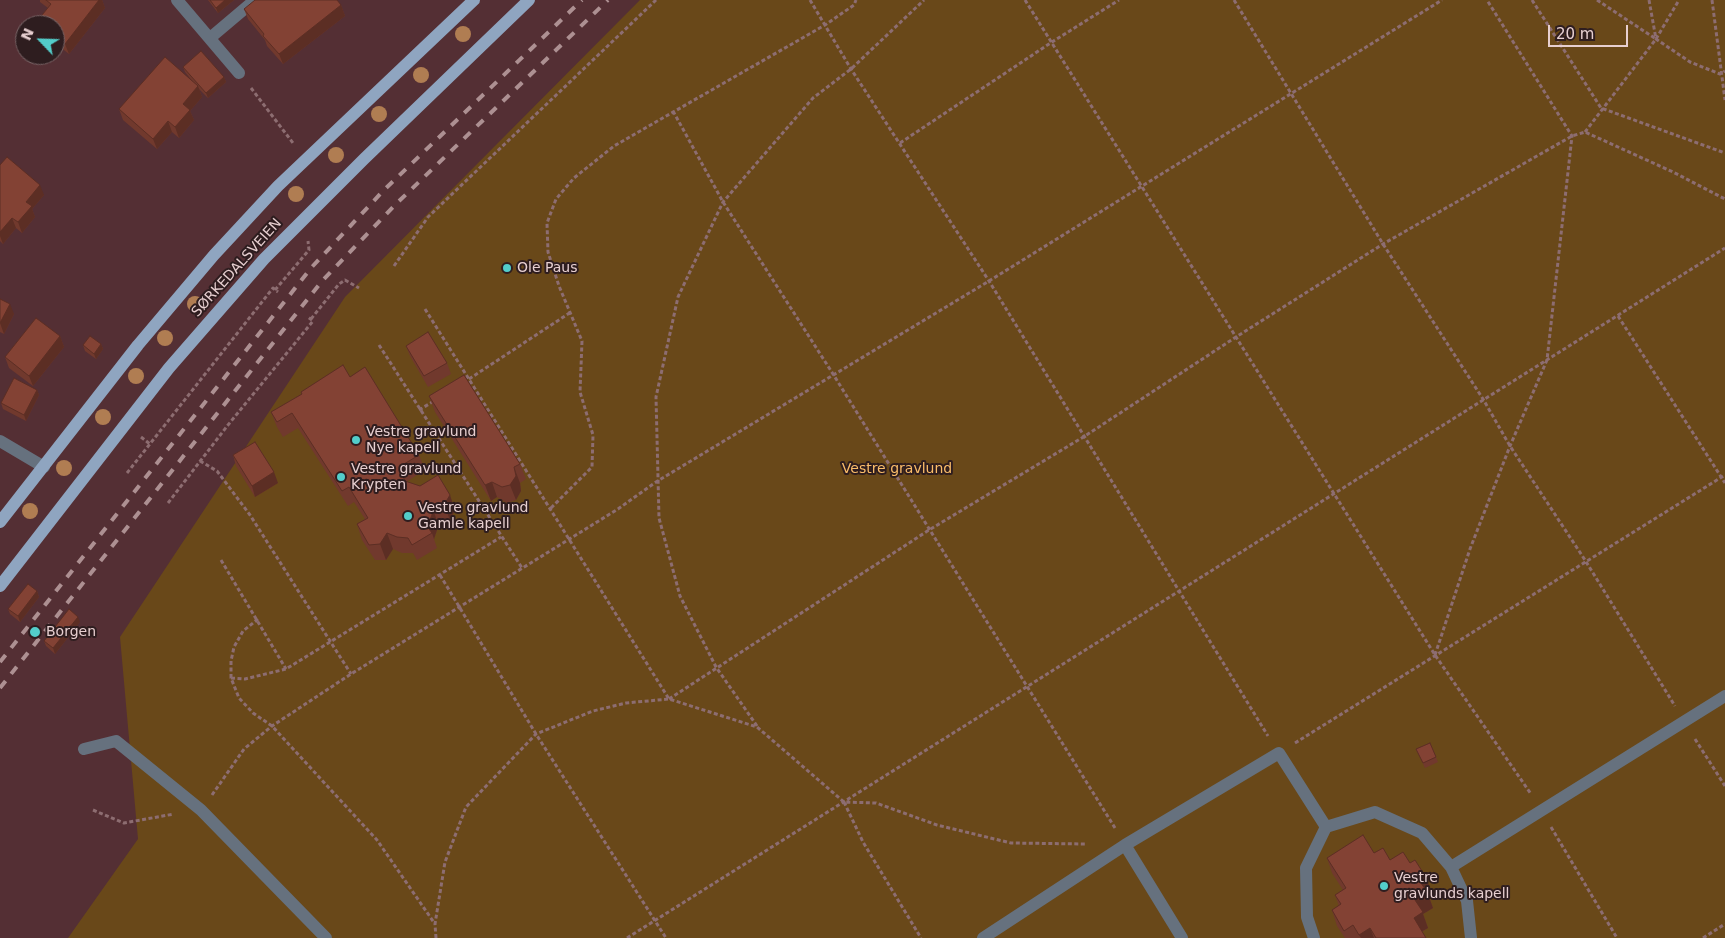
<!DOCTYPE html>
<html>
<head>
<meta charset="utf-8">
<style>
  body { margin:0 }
  #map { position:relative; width:1725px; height:938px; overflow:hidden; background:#542f34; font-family:"DejaVu Sans",sans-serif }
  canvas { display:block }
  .north { position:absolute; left:15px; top:15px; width:50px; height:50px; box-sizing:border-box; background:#2e1d1f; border:1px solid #786466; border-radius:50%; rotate:294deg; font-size:14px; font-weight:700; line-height:20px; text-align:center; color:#e7cfd0 }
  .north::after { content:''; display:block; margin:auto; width:18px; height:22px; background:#53cdca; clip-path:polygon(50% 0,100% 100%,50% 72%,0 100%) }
  .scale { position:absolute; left:1548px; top:25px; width:80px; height:22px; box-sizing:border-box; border:2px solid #e7cfd0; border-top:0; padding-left:6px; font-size:15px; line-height:18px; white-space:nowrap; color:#e7cfd0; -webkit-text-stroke:4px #2e1d1f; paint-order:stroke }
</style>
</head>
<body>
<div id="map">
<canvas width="1725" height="938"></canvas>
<div class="north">N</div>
<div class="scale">20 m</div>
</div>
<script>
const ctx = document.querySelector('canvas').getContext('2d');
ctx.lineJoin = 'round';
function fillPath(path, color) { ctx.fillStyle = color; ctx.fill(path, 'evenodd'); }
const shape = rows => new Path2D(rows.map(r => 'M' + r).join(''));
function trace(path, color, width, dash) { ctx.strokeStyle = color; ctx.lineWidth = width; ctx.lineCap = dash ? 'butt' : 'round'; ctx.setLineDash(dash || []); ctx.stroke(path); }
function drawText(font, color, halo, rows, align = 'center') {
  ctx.font = font + ' "DejaVu Sans",sans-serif'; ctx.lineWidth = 4; ctx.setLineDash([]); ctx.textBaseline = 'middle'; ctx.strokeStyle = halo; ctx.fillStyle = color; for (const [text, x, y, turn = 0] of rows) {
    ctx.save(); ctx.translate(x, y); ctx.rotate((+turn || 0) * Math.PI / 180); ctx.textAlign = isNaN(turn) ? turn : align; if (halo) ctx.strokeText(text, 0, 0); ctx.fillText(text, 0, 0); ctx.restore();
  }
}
const green = shape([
  [640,0,1725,0,1725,938,68,938,138,839,120,637,345,297]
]);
const path = shape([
  [810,0,851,69,989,281,1268,736],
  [1025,0,1435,655,1531,794],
  [1234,0,1383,244,1483,399,1510,446,1585,560,1675,706],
  [1532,0,1601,108,1725,153],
  [1597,0,1656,39],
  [1649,0,1656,39,1690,62,1720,74,1725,71],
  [1712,0,1725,100],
  [251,88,293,143],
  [673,111,723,202,833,374,1115,828],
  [1585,132,1656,39,1679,0],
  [900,143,1052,42,1119,0],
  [394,266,428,217,656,0],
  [275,290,309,250,308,241],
  [425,309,669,699],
  [1618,316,1725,483],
  [311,319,339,284,345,280,359,288],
  [379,345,522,568],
  [469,379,571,312],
  [419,410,434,401],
  [141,437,150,444],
  [200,461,217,471,250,515,351,674],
  [127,473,273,288,278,292],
  [168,503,228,425,313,321,308,317],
  [551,508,592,467,593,435,580,392,582,341,559,286,548,252,547,223,556,199,574,178,614,146,825,25,854,5,856,0],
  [221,560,286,669],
  [440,575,536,734,666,938],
  [258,619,243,631,234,647,231,661,231,678,239,698,253,713,272,726,377,840,435,924],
  [1435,655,1470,549,1510,446,1547,360,1572,136,1487,0],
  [231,678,245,679,286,669,501,537],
  [669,699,929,530,1085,436,1236,337,1383,244,1572,136,1585,132,1673,172,1725,199],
  [757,726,716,667,680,596,659,518,656,397,678,297,723,202,813,98,851,69,924,0],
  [1695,739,1725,786],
  [1295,743,1725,475],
  [212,795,244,749,272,726,351,674,618,509,656,482,989,281,1442,0],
  [844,802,863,842,921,938],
  [93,810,124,823,174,814],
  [1551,827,1617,938],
  [436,938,435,924,445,862,466,807,536,734,593,711,626,703,669,699,757,727,844,802,876,803,937,825,1011,843,1087,844],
  [627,938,1725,248],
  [1703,938,1725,924]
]);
const minor = shape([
  [177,0,239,73],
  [210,38,255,0],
  [0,441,44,467],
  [84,749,116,741,201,810,326,938],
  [1125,845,1182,938],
  [1451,867,1725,696],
  [983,938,1125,845,1279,753,1326,827],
  [1314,938,1307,917,1306,868,1326,827,1375,812,1422,833,1451,867,1467,901,1471,938]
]);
const major = shape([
  [0,522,138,345,214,255,278,186,474,0],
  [0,586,169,368,264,259,364,159,529,0]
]);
const rail = shape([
  [0,662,311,268,383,191,582,0],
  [0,688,322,281,396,204,608,0]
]);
const trees = [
  [463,34],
  [421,75],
  [379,114],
  [336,155],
  [296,194],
  [195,304],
  [165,338],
  [136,376],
  [103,417],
  [64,468],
  [30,511]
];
const wall = shape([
  [40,0,102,0,105,8,69,54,55,43,55,25,39,25,38,20,48,8,40,2],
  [208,0,234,0,218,13],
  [341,5,345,16,283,64,267,46,265,40,248,19,244,9],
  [183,67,224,77,226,82,208,98,199,89,202,97,190,111,194,120,179,138,172,132,157,149,123,120,119,109,193,82,185,72],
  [0,165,44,195,32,209,35,217,22,233,16,228,3,244,0,241],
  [0,299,14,314,4,334,0,332],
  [60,336,64,347,33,386,9,368,5,357],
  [101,344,103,349,96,359,85,351,83,345],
  [406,346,447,363,451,374,428,387,410,356],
  [350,377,419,455,425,470,406,482,455,510,450,520,437,521,437,530,434,539,437,548,417,560,413,553,402,553,393,549,386,560,375,560,362,540,357,524,365,519,354,502,348,506,298,428,283,437,277,427,271,412,302,394,301,392],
  [37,390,39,395,26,421,3,409,1,403],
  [429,396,520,464,526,479,520,483,521,491,516,500,507,503,497,497,491,501,435,412],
  [233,455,278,483,255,497,236,466],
  [37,591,39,597,20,622,10,614,8,609],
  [80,622,55,654,46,646,44,641],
  [1430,743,1438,762,1425,768,1416,749],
  [1374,853,1390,860,1410,863,1432,895,1429,897,1433,908,1423,914,1428,928,1422,932,1426,938,1345,938,1337,926,1332,910,1339,906,1335,895,1343,890,1332,873,1327,858]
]);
const shadedWall = shape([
  [99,0,102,0,105,8,69,54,65,44],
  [225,0,234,0,218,13,216,8],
  [341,5,345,16,283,64,279,54],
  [224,77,226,82,208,98,206,93],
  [198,86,202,97,190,111,194,120,179,138,175,127,183,104],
  [168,121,172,132,157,149,153,139],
  [40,185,44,195,32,209,35,217,22,233,18,222,26,202],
  [12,218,16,228,3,244,0,236,0,232],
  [10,304,14,314,4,334,0,323],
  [60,336,64,347,33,386,29,376],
  [101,344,103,349,96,359,94,354],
  [37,390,39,395,26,421,24,415],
  [514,467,520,483,521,491,516,500,510,485],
  [274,472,278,483,255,497,252,486],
  [492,482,497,497,491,501,485,485],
  [450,495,455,510,450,520,444,505],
  [432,506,437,521,437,530,434,539,432,533,427,526],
  [387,533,393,549,386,560,380,544],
  [37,591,39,597,20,622,18,616],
  [78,617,80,622,55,654,53,648],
  [1427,879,1432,895,1429,897,1433,908,1423,914,1428,928,1419,933,1414,918,1415,900,1421,883],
  [1370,928,1374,938,1361,938,1359,935]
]);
const building = shape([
  [46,0,99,0,65,44,55,35,55,25,43,25,38,20,51,4,46,0],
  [210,0,225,0,216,8,210,0],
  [255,0,337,0,341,5,279,54,263,36,264,34,244,9,255,0],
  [201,51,224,77,206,93,183,67,201,51],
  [165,57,198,86,183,104,190,110,175,127,168,121,153,139,119,109,165,57],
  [7,157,40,185,26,202,32,206,18,222,12,218,0,232,0,165,7,157],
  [0,299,10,304,0,323,0,299],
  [36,318,60,336,29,376,5,357,36,318],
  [428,332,447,363,424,376,406,346,428,332],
  [90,336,101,344,94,354,83,345,90,336],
  [343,365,350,377,365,367,419,455,399,467,405,481,420,486,438,475,450,495,444,505,432,506,432,515,427,526,432,533,412,545,408,538,397,537,387,533,380,544,369,545,357,524,368,518,349,487,342,491,292,413,277,422,271,412,302,394,301,392,343,365],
  [464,375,520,464,514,467,516,476,510,485,502,487,492,482,485,485,429,396,464,375],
  [14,378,37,390,24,415,1,403,14,378],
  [255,442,274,472,252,486,233,455,255,442],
  [28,584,37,591,18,616,8,609,28,584],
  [69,609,78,617,53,648,44,641,69,609],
  [1430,743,1436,757,1423,763,1416,749,1430,743],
  [1363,835,1374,853,1383,848,1390,860,1403,852,1410,863,1415,860,1427,879,1421,883,1427,892,1415,900,1423,912,1414,918,1426,938,1376,938,1370,928,1359,935,1353,925,1344,931,1332,910,1341,904,1335,895,1346,888,1327,858,1363,835]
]);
const markers = [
  [507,268,5,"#53cdca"],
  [356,440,5,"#53cdca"],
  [341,477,5,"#53cdca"],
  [408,516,5,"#53cdca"],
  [35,632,6,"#53cdca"],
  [1384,886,5,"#53cdca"]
];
const streetNames = [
  ["SØRKEDALSVEIEN",237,268,-48]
];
const poiNames = [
  ["Ole Paus",517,268],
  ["Vestre gravlund",366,432],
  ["Nye kapell",366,448],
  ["Vestre gravlund",351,469],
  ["Krypten",351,485],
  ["Vestre gravlund",418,508],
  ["Gamle kapell",418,524],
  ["Borgen",46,632],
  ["Vestre",1394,878],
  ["gravlunds kapell",1394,894]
];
const parkNames = [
  ["Vestre gravlund",897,469]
];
fillPath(green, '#694819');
trace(path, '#8d6d71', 3, [4, 2.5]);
trace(minor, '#66717e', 12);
trace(major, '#8fa5c0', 12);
trace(rail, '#ad9092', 4, [9, 9]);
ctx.fillStyle = '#b07d52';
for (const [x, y] of trees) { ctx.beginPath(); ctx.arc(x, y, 8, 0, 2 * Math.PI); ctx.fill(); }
fillPath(wall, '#71392d');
fillPath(shadedWall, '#5c2e24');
fillPath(building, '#834234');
trace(building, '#5c2e24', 1);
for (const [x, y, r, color] of markers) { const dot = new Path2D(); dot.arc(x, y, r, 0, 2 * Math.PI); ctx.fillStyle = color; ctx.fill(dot); trace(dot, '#2e1d1f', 2); }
drawText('14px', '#e7cfd0', '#2e1d1f', streetNames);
drawText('14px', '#e7cfd0', '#2e1d1f', poiNames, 'left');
drawText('14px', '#fbbd6a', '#2e1d1f', parkNames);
</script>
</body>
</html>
